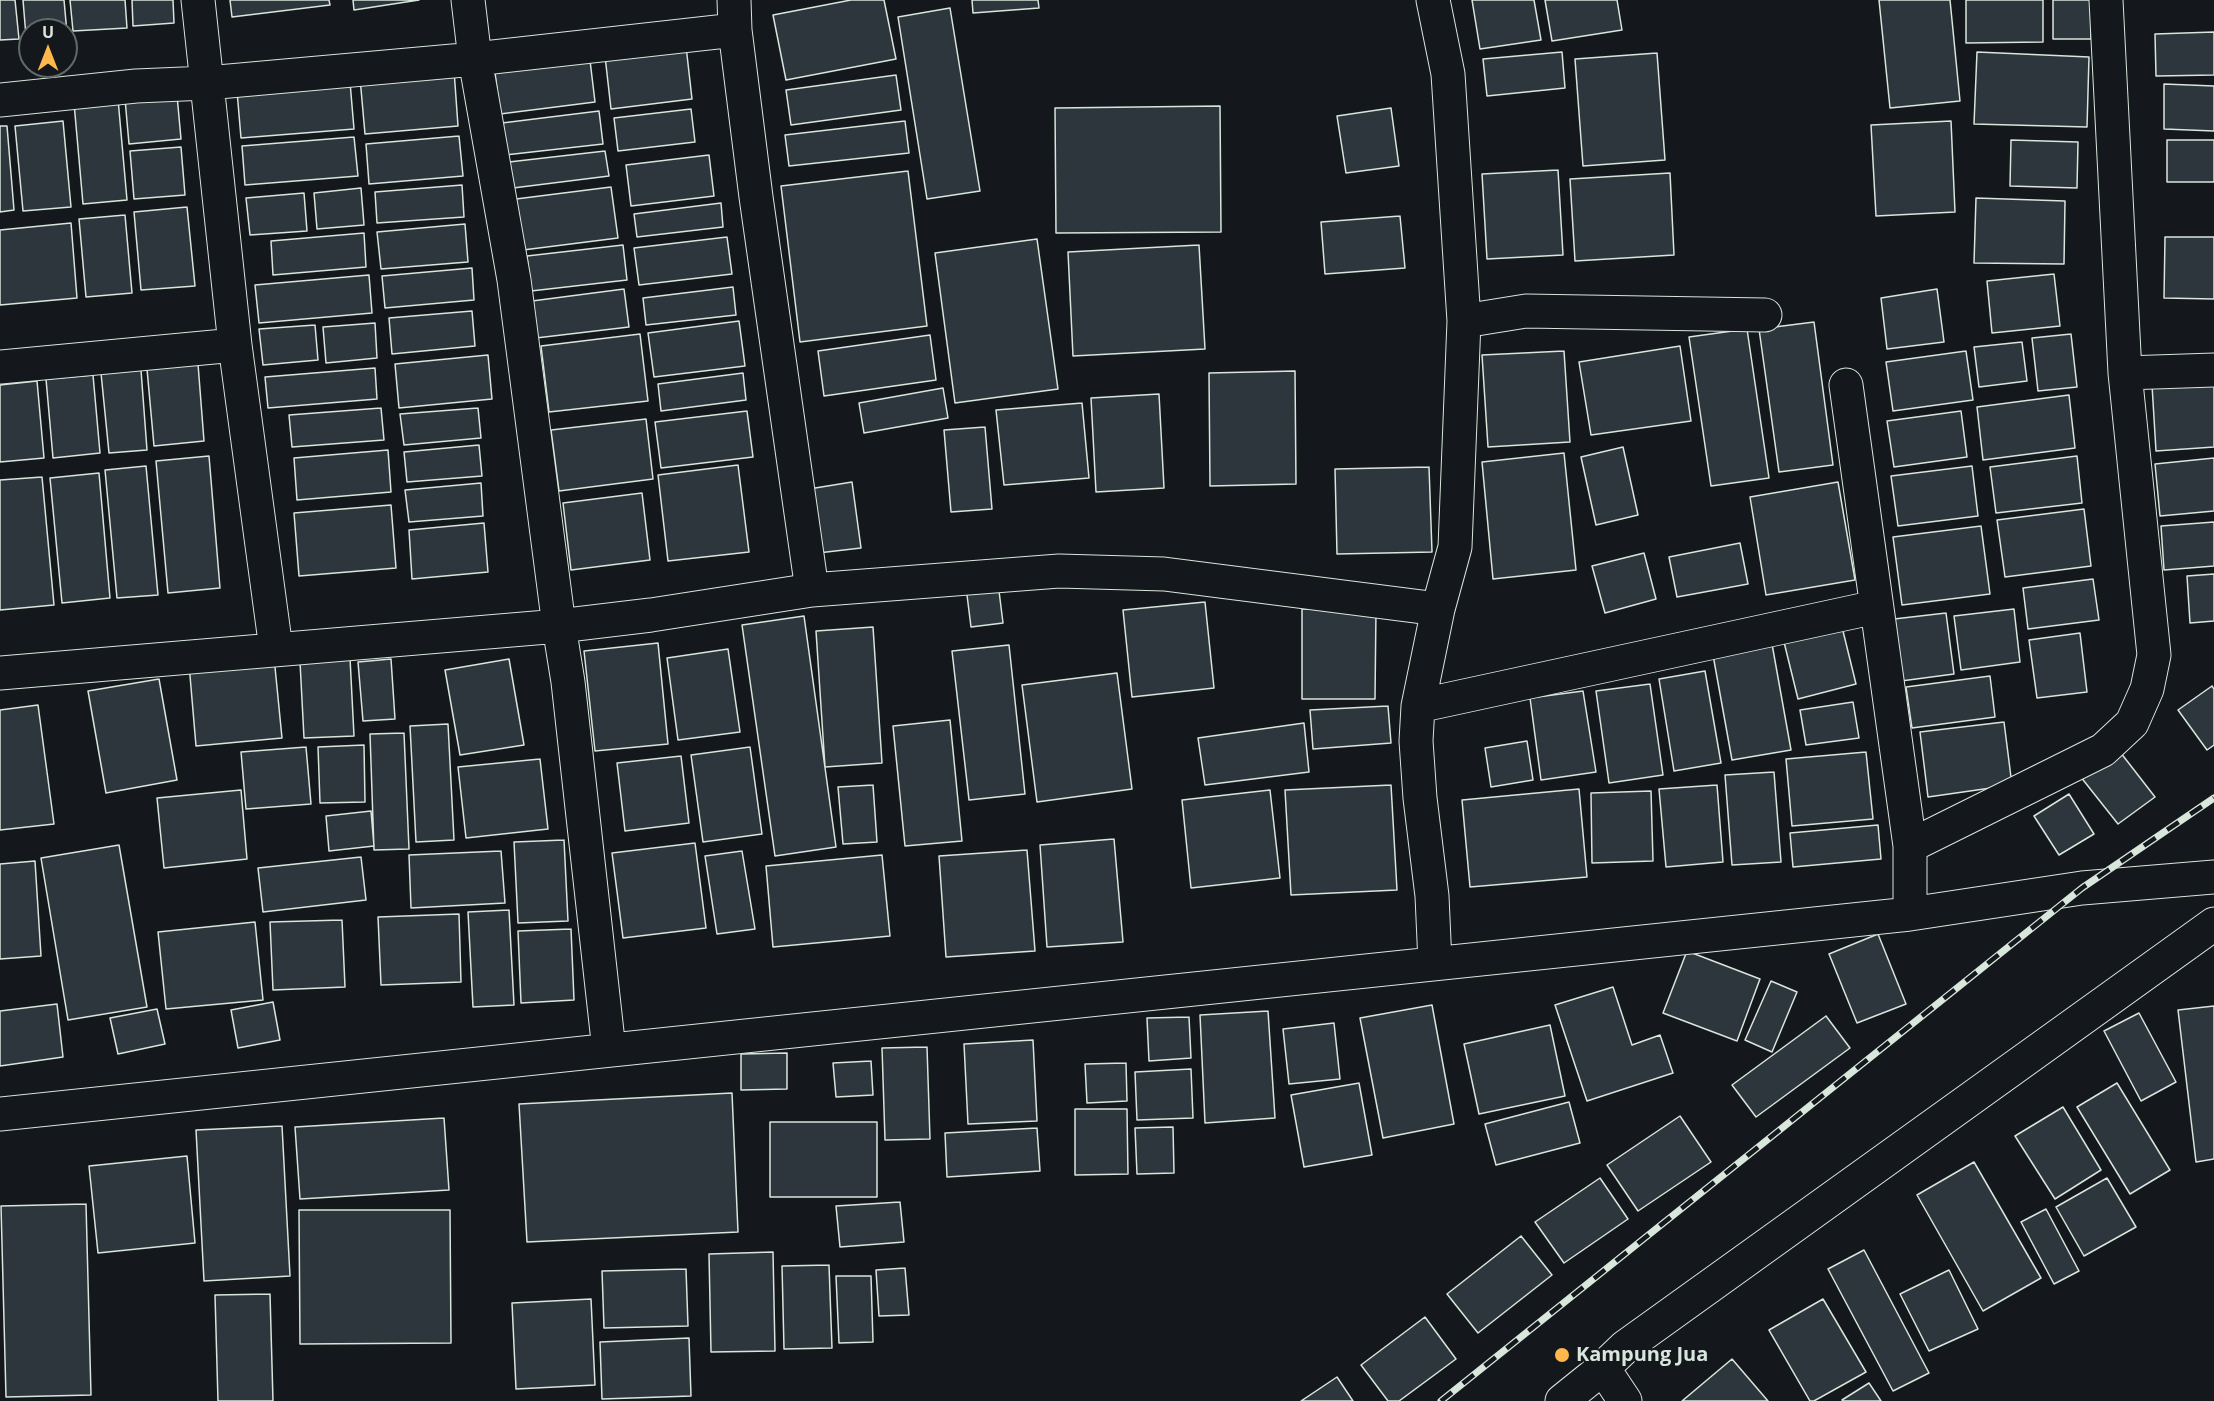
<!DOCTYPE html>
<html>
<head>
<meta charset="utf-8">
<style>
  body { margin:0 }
  #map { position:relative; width:2214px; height:1401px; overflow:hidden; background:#14181c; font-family:"Open Sans",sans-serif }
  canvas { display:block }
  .north { position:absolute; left:18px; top:18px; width:60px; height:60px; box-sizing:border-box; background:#14181c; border:2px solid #626a69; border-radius:50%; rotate:0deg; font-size:16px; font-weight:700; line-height:24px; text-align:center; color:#d8e6dc }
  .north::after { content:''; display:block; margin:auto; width:21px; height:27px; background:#ffb74d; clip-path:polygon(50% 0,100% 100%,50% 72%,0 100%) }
</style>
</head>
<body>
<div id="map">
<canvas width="2214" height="1401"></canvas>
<div class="north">U</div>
</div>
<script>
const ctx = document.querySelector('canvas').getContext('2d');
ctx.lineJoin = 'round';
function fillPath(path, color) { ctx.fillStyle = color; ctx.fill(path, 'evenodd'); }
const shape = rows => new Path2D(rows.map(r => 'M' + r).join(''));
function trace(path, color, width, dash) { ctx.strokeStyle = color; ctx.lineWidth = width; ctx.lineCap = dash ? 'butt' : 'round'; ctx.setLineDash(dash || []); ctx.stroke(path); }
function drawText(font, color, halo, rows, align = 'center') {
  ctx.font = font + ' "Open Sans",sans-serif'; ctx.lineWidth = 4.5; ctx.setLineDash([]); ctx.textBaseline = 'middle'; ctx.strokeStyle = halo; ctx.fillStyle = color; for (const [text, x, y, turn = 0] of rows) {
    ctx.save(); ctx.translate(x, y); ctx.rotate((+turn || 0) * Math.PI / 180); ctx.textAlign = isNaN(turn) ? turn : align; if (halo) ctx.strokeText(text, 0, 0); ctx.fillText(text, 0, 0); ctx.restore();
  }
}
const building = shape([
  [0,0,15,0,19,39,0,40,0,0],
  [23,0,64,0,67,33,66,30,30,30,30,36,26,36,23,0],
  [70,0,125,0,127,28,73,31,70,0],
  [132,0,173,0,174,23,133,26,132,0],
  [230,0,329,0,330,5,232,17,230,0],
  [353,0,419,0,354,10,353,0],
  [851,0,884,0,896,59,786,80,773,15,851,0],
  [972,0,1038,0,1039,8,973,13,972,0],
  [1472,0,1534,0,1541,40,1480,49,1472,0],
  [1545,0,1617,0,1622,30,1552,41,1545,0],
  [1879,0,1950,0,1960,101,1890,108,1879,0],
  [1966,0,2043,0,2043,42,1966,43,1966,0],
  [2053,0,2091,0,2091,39,2053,39,2053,0],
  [950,8,980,191,927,199,898,17,950,8],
  [2214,32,2214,75,2156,76,2155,34,2214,32],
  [686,46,692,99,611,109,605,56,686,46],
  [589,52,595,102,500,114,494,64,589,52],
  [1562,52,1565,88,1487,96,1483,59,1562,52],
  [1977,52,2089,57,2087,127,1974,124,1977,52],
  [1657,53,1665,160,1583,166,1575,59,1657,53],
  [454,70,458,126,365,134,360,78,454,70],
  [896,75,901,110,791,125,786,90,896,75],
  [350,82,354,129,241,138,237,91,350,82],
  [2164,84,2214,86,2214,131,2164,129,2164,84],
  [177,95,181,139,129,144,125,99,177,95],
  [118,99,127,200,83,204,74,103,118,99],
  [1220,106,1221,232,1056,233,1055,108,1220,106],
  [1391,108,1399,166,1346,173,1337,116,1391,108],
  [691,109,695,142,618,151,614,118,691,109],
  [599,111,603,144,505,155,502,123,599,111],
  [63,121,71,207,23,211,15,126,63,121],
  [905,121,909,153,789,166,785,135,905,121],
  [1951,121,1955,212,1876,216,1871,125,1951,121],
  [0,126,7,126,14,210,0,212,0,126],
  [459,136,463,176,369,184,366,144,459,136],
  [354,137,358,176,245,185,242,146,354,137],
  [2011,140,2078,142,2077,188,2010,186,2011,140],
  [2167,140,2214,140,2214,182,2167,182,2167,140],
  [181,147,185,195,134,199,130,151,181,147],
  [605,151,609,176,513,188,509,162,605,151],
  [709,155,714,196,631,206,626,165,709,155],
  [1558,170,1563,255,1487,259,1482,174,1558,170],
  [908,171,927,326,800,342,781,186,908,171],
  [1670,173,1674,255,1575,261,1570,179,1670,173],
  [462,185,464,217,377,223,375,192,462,185],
  [611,187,618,238,523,250,516,199,611,187],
  [361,188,364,225,317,229,314,193,361,188],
  [304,193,307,231,250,235,246,198,304,193],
  [1976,198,2065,201,2064,264,1974,263,1976,198],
  [721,203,723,227,637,237,634,214,721,203],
  [187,207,195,286,141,290,134,212,187,207],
  [125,215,132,293,86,297,79,219,125,215],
  [1400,216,1405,268,1325,274,1321,222,1400,216],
  [71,223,77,298,0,305,0,230,71,223],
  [465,224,468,262,381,269,377,232,465,224],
  [364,233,366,267,273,275,271,241,364,233],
  [727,237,732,274,639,285,634,248,727,237],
  [2165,237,2214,237,2214,299,2164,298,2165,237],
  [1037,239,1058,389,955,403,935,253,1037,239],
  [623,245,627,280,531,291,527,256,623,245],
  [1199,245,1205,349,1073,356,1068,252,1199,245],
  [472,268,474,300,385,308,382,276,472,268],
  [2054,274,2060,326,1992,333,1987,281,2054,274],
  [369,275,372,313,259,323,255,285,369,275],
  [733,287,736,315,646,325,643,298,733,287],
  [624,289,629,327,536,338,532,301,624,289],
  [1937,289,1944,342,1887,349,1881,298,1937,289],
  [472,311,475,346,392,354,389,318,472,311],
  [739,321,745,366,654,377,648,333,739,321],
  [1814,322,1833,465,1779,472,1759,329,1814,322],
  [375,323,377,358,326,363,323,327,375,323],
  [315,325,318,360,263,365,259,329,315,325],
  [1747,329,1769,478,1711,486,1689,337,1747,329],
  [640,334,648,401,549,412,541,346,640,334],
  [2071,334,2077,387,2038,391,2032,338,2071,334],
  [930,335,936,380,824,396,818,351,930,335],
  [2022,342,2027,381,1979,387,1974,347,2022,342],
  [1680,346,1691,421,1591,435,1579,362,1680,346],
  [1564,351,1570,442,1488,447,1482,355,1564,351],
  [1966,351,1973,400,1893,411,1886,362,1966,351],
  [488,355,492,399,399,408,395,364,488,355],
  [198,364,204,441,154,446,147,369,198,364],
  [375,368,377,399,268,408,265,377,375,368],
  [141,370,147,450,109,453,101,373,141,370],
  [1295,371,1296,484,1210,486,1209,373,1295,371],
  [743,373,746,400,661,411,658,384,743,373],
  [93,375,100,453,53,458,46,379,93,375],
  [37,381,44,458,0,462,0,385,37,381],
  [2214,381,2214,447,2156,451,2152,385,2214,381],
  [943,388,948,418,864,433,859,403,943,388],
  [1159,394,1164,488,1096,492,1091,398,1159,394],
  [2069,395,2075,448,1983,460,1977,407,2069,395],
  [1082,403,1089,478,1004,485,996,410,1082,403],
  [381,408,384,440,292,447,289,415,381,408],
  [478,408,481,438,404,445,400,414,478,408],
  [747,411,753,457,661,468,655,422,747,411],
  [1961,411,1967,457,1894,467,1887,421,1961,411],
  [646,419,653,479,559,491,551,430,646,419],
  [985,427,992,509,951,512,944,430,985,427],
  [479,445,482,476,407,482,404,452,479,445],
  [1623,447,1638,515,1596,525,1581,457,1623,447],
  [388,450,391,492,297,500,294,458,388,450],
  [1564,453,1576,570,1493,579,1482,462,1564,453],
  [209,456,220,588,168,593,156,461,209,456],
  [2077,456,2082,503,1996,513,1990,467,2077,456],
  [2214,458,2214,511,2160,516,2155,464,2214,458],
  [738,465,749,552,668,561,658,475,738,465],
  [146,466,158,595,117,598,105,470,146,466],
  [1972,466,1978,516,1898,526,1891,476,1972,466],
  [1429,467,1432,552,1337,554,1335,469,1429,467],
  [99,473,110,598,62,603,50,478,99,473],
  [42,477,54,605,0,610,0,480,42,477],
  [852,482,861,548,818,553,809,489,852,482],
  [1838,482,1855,580,1766,595,1750,497,1838,482],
  [481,483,483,516,409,522,405,490,481,483],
  [642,493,650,560,571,570,563,503,642,493],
  [391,505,396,568,299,576,294,513,391,505],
  [2084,509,2091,566,2005,577,1997,520,2084,509],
  [2214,522,2214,566,2164,570,2161,526,2214,522],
  [484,523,488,572,412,579,409,530,484,523],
  [1981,526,1990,594,1902,605,1893,537,1981,526],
  [1740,543,1748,584,1677,597,1669,557,1740,543],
  [1644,553,1656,599,1605,613,1592,566,1644,553],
  [2214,574,2214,621,2190,623,2187,576,2214,574],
  [2093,579,2099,620,2028,629,2023,588,2093,579],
  [998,583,1003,623,971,627,966,587,998,583],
  [1205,602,1214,688,1132,697,1123,610,1205,602],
  [1302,609,1376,609,1375,699,1302,699,1302,609],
  [2014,609,2020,662,1961,670,1954,616,2014,609],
  [1946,613,1954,674,1901,681,1894,619,1946,613],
  [804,616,836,847,775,856,742,625,804,616],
  [873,627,882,763,825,767,816,631,873,627],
  [1842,627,1856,684,1798,699,1784,642,1842,627],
  [2080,633,2087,692,2037,698,2029,640,2080,633],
  [658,643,668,744,595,751,584,651,658,643],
  [1772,644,1791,750,1732,760,1713,655,1772,644],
  [1009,645,1025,794,969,800,952,651,1009,645],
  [728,649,740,732,678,740,667,658,728,649],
  [274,657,282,738,196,746,189,664,274,657],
  [350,658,354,736,304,738,300,662,350,658],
  [391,659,395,719,363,721,358,662,391,659],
  [509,659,524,745,460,755,445,670,509,659],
  [1705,671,1721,763,1674,771,1659,679,1705,671],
  [1117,673,1132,789,1037,802,1022,685,1117,673],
  [1990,676,1995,717,1912,728,1906,687,1990,676],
  [159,679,177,780,106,793,88,691,159,679],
  [1650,684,1663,775,1609,783,1596,691,1650,684],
  [2212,686,2214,689,2214,745,2207,750,2178,710,2212,686],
  [1583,691,1596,772,1541,780,1530,698,1583,691],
  [1853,702,1859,738,1806,745,1800,710,1853,702],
  [38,705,54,824,0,830,0,710,38,705],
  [1388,706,1391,743,1313,749,1310,710,1388,706],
  [950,720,962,841,905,846,893,726,950,720],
  [2004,722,2012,785,1928,797,1920,732,2004,722],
  [1304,723,1309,772,1205,785,1198,738,1304,723],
  [448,724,454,840,416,842,410,726,448,724],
  [404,733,409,849,374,850,370,734,404,733],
  [1527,741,1533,780,1491,787,1485,748,1527,741],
  [364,745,365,802,320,803,318,747,364,745],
  [306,747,311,804,246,809,241,752,306,747],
  [750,747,762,834,703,842,691,755,750,747],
  [2117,748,2155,797,2118,824,2080,776,2117,748],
  [1866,752,1873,819,1792,826,1786,759,1866,752],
  [681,756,689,823,625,831,617,763,681,756],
  [540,759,548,829,466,838,458,767,540,759],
  [1774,772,1781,862,1732,865,1725,775,1774,772],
  [873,785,877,842,843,844,838,787,873,785],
  [1391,785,1397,890,1291,895,1285,790,1391,785],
  [1717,785,1723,862,1666,867,1659,789,1717,785],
  [1579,789,1587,877,1470,887,1462,800,1579,789],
  [241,790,247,859,164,868,157,798,241,790],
  [1270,790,1280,878,1191,888,1182,800,1270,790],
  [1651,791,1653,861,1592,863,1591,793,1651,791],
  [2069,794,2094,834,2059,855,2034,816,2069,794],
  [371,811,374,846,329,851,326,816,371,811],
  [1878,825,1881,859,1793,867,1790,833,1878,825],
  [1114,839,1123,942,1047,947,1040,845,1114,839],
  [564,840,568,921,518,923,514,842,564,840],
  [695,843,706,928,623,938,612,853,695,843],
  [119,845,147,1007,68,1020,41,858,119,845],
  [1027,850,1035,951,946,957,939,856,1027,850],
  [501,851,505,903,411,908,409,855,501,851],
  [742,851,755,929,717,934,705,856,742,851],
  [882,855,890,936,773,947,766,866,882,855],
  [361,857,366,900,263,912,258,868,361,857],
  [35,861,41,956,0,959,0,864,35,861],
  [509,910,514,1005,473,1007,468,912,509,910],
  [459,914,461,982,381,985,378,917,459,914],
  [342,920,345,987,273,990,270,922,342,920],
  [255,922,263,1000,166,1009,158,932,255,922],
  [571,929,574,1000,521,1003,518,931,571,929],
  [1878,934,1906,1004,1857,1023,1829,954,1878,934],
  [1687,951,1760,979,1737,1041,1663,1013,1687,951],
  [1771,981,1797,992,1772,1052,1745,1040,1771,981],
  [1613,987,1632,1045,1660,1035,1673,1073,1587,1101,1555,1005,1613,987],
  [273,1002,280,1040,238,1048,231,1010,273,1002],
  [57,1004,63,1057,0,1066,0,1011,57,1004],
  [1432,1005,1454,1124,1383,1138,1360,1018,1432,1005],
  [2214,1006,2214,1159,2196,1162,2178,1010,2214,1006],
  [157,1009,165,1044,118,1054,110,1018,157,1009],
  [1268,1011,1275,1118,1205,1123,1200,1015,1268,1011],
  [2139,1013,2176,1082,2141,1101,2104,1031,2139,1013],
  [1826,1016,1850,1048,1756,1117,1732,1085,1826,1016],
  [1189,1017,1191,1058,1149,1061,1147,1018,1189,1017],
  [1334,1023,1340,1079,1289,1084,1283,1029,1334,1023],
  [1550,1025,1565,1096,1479,1114,1464,1044,1550,1025],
  [1033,1040,1037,1121,968,1124,964,1044,1033,1040],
  [927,1047,930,1139,885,1140,882,1048,927,1047],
  [787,1053,787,1089,741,1090,741,1054,787,1053],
  [871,1061,873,1095,836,1097,833,1063,871,1061],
  [1126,1063,1127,1101,1087,1103,1085,1064,1126,1063],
  [1191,1069,1193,1118,1137,1120,1135,1072,1191,1069],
  [1359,1083,1372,1155,1304,1167,1291,1095,1359,1083],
  [2117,1083,2170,1170,2130,1194,2077,1107,2117,1083],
  [732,1093,738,1232,527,1242,519,1104,732,1093],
  [1569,1102,1580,1143,1496,1165,1485,1124,1569,1102],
  [2063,1107,2101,1170,2055,1199,2015,1136,2063,1107],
  [1075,1109,1127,1109,1128,1174,1075,1175,1075,1109],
  [1680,1116,1711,1162,1638,1211,1607,1165,1680,1116],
  [444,1118,449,1190,300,1199,295,1127,444,1118],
  [770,1122,877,1122,877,1197,770,1197,770,1122],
  [282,1126,290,1276,204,1281,196,1130,282,1126],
  [1173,1127,1174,1173,1137,1174,1135,1128,1173,1127],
  [1037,1128,1040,1171,947,1177,945,1133,1037,1128],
  [187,1156,195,1243,98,1253,89,1166,187,1156],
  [1974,1162,2041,1278,1983,1311,1917,1195,1974,1162],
  [1600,1178,1628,1219,1564,1263,1535,1222,1600,1178],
  [2107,1178,2136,1227,2084,1256,2056,1207,2107,1178],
  [900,1202,904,1242,840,1247,836,1206,900,1202],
  [86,1204,91,1395,6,1397,1,1206,86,1204],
  [2046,1209,2079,1271,2054,1284,2021,1222,2046,1209],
  [299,1210,450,1210,451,1343,300,1344,299,1210],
  [1521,1236,1552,1275,1478,1333,1447,1294,1521,1236],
  [1864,1250,1929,1373,1893,1391,1828,1269,1864,1250],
  [773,1252,775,1351,711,1352,709,1254,773,1252],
  [829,1265,832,1348,784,1349,782,1266,829,1265],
  [905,1268,909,1315,879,1316,876,1270,905,1268],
  [686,1269,688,1326,604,1328,602,1271,686,1269],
  [1949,1270,1978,1329,1929,1351,1900,1294,1949,1270],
  [836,1276,871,1276,873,1342,839,1343,836,1276],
  [270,1294,273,1401,218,1401,215,1295,270,1294],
  [591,1299,595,1385,516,1389,512,1303,591,1299],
  [1823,1299,1866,1372,1814,1401,1810,1401,1769,1330,1823,1299],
  [1425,1317,1456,1359,1399,1401,1388,1401,1361,1365,1425,1317],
  [689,1338,691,1396,602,1399,600,1342,689,1338],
  [1732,1359,1768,1401,1682,1401,1732,1359],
  [1337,1377,1353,1401,1301,1401,1337,1377],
  [1869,1383,1881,1401,1843,1401,1842,1400,1869,1383]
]);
const minor = shape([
  [198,0,235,345,276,649],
  [468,0,475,59,514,280,559,626,651,615,812,590,1059,571,1164,574,1438,609],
  [734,0,735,30,756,197,812,590],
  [1433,0,1448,74,1464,321,1455,547,1438,609,1418,706,1416,741,1420,798,1432,896,1435,963],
  [0,100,136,86,207,83,475,59,735,30],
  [1464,321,1526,311,1765,315],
  [0,367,235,345],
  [2125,373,2214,370],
  [1846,385,1910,846,1910,914],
  [0,673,559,626,568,682,609,1050],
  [1418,706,1876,607],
  [1910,846,2103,750,2132,723,2147,689,2154,655,2125,373,2106,0],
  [0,1114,1910,914,2082,888,2214,877],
  [1562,1401,1603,1368],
  [1625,1401,1603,1368,1625,1347,2214,924]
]);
const rail = shape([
  [1441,1401,2082,888,2214,798]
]);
const markers = [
  [1562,1355,8,"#ffb74d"]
];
const poiNames = [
  ["Kampung Jua",1576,1355]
];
fillPath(building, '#2c363c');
trace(building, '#d8e6dc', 1.5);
trace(minor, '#d8e6dc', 35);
trace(minor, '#14181c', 33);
trace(rail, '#d8e6dc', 7);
trace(rail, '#14181c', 4.5, [14]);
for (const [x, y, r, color] of markers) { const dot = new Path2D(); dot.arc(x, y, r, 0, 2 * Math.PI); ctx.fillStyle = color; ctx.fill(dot); trace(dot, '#14181c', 2); }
drawText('bold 20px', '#d8e6dc', '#14181c', poiNames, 'left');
</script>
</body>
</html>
